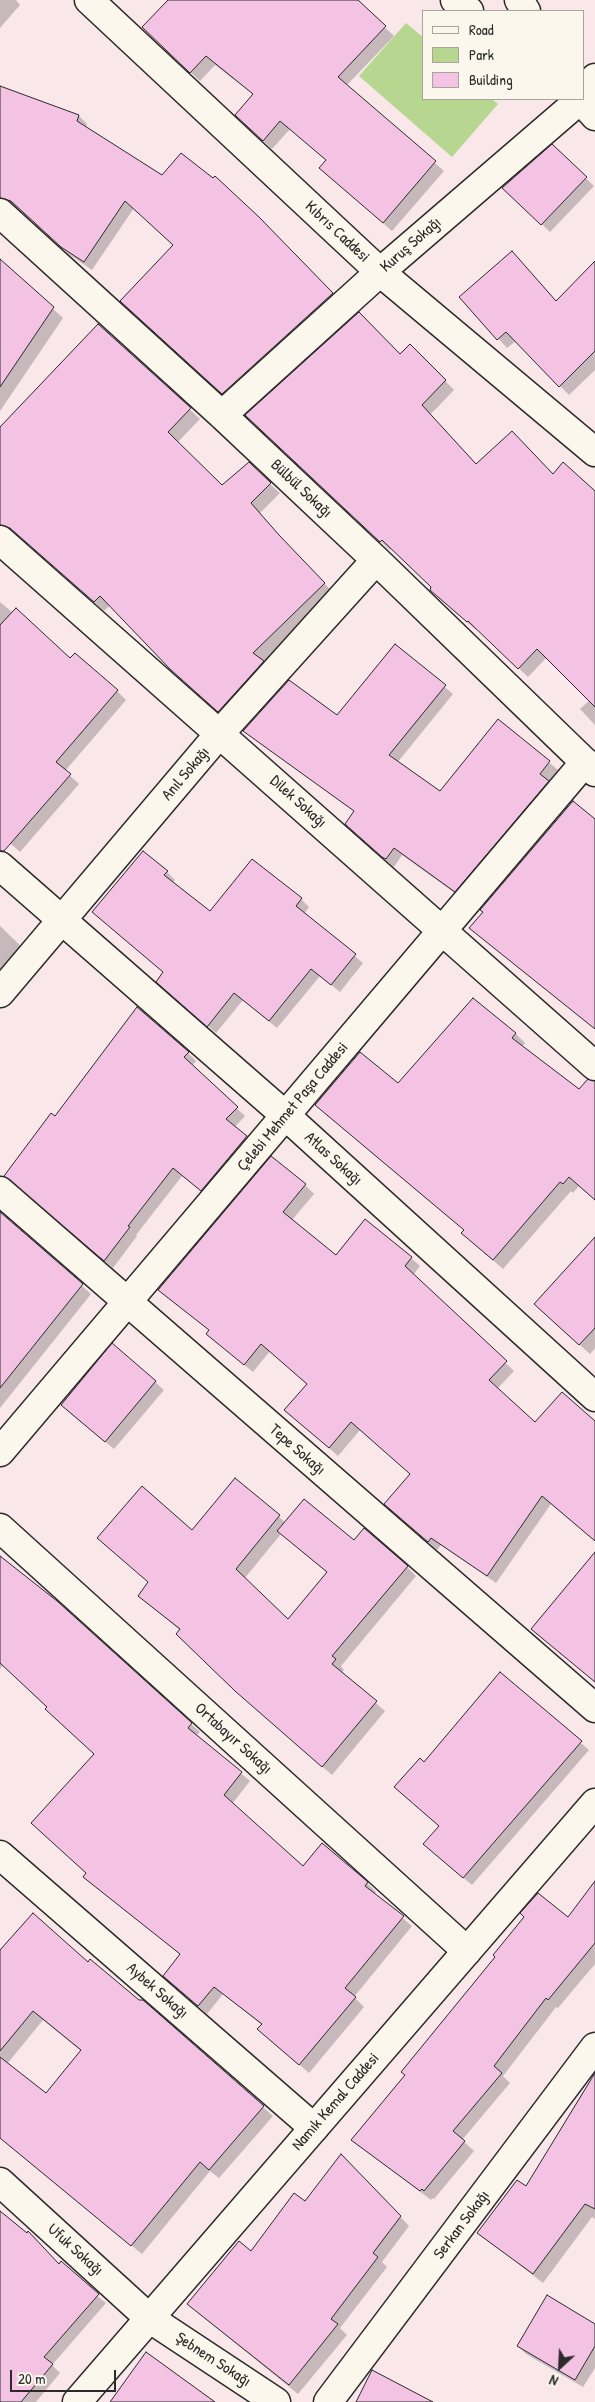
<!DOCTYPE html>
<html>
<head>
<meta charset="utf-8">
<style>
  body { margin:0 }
  #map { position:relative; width:595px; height:2402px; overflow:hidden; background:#f9e7ea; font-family:"Patrick Hand",sans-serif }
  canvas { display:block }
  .legend { position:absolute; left:422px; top:10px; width:162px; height:90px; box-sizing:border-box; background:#fbf7ec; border:1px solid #a8a59f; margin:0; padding:6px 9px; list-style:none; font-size:15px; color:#2b2b2b }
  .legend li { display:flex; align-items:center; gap:10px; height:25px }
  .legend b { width:25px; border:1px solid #a8a59f }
  .north { position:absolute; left:535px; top:2342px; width:50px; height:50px; -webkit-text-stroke:4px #fbf7ec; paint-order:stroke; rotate:205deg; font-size:14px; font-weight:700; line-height:20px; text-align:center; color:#2b2b2b }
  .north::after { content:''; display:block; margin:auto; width:18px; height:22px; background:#2b2b2b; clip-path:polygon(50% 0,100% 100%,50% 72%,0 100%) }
  .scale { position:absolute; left:10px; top:2370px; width:106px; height:22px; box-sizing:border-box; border:2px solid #2b2b2b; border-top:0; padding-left:6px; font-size:15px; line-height:18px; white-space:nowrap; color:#2b2b2b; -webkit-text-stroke:4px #fbf7ec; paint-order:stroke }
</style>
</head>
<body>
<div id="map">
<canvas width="595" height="2402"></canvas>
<ul class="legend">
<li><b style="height:6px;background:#fbf7ec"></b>Road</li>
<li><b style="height:14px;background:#b7d68f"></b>Park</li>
<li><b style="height:14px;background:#f4c3e4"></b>Building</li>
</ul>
<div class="north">N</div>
<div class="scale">20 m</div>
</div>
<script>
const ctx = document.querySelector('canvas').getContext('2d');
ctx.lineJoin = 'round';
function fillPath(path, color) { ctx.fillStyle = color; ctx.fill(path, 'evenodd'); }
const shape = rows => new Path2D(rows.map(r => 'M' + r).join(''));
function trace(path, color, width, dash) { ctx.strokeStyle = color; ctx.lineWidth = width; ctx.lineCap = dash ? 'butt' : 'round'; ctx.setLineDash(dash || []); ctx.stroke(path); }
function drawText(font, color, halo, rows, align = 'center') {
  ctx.font = font + ' "Patrick Hand",sans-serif'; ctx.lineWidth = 4.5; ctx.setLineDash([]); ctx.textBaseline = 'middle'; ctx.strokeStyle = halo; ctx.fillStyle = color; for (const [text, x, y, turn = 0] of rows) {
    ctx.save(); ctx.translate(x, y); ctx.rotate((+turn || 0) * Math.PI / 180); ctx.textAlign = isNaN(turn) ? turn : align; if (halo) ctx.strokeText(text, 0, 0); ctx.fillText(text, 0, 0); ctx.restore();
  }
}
const green = shape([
  [406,23,424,38,424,99,492,99,498,104,452,157,359,76]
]);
const shadow = shape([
  [0,0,16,0,20,5,0,28],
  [169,0,356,0,394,36,346,86,444,171,392,231,330,177,321,168,327,161,290,129,272,149,245,124,254,95,215,65,200,81,152,36],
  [0,86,79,116,87,124,86,128,162,177,259,218,341,302,231,401,130,309,174,245,134,208,92,270,70,255,20,209,6,203,0,197],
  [552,146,594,186,550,232,504,188],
  [0,261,63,318,0,411],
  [595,263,595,370,569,395,516,341,507,348,461,298,556,302],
  [98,325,200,419,177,443,222,486,270,484,280,493,260,513,288,547,334,593,264,662,273,672,229,721,181,679,110,605,104,611,22,538,10,534,0,525,0,429],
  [410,345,454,390,430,415,477,465,553,475,595,492,595,725,580,709,590,700,547,657,528,677,478,629,476,630,440,599,431,590,432,586,392,548,390,550,256,424,400,355],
  [0,602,70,660,117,691,126,700,65,771,79,784,20,852,0,834],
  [395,646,453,694,397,763,440,793,498,720,558,770,548,782,556,790,463,899,402,855,394,867,391,865,355,832,355,812,245,731,337,717],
  [595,821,595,1029,471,928],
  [252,861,301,899,309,907,304,914,363,963,340,992,320,976,277,1028,243,1000,216,1033,166,989,164,973,93,912,167,872,175,880,172,883,210,913],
  [0,926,29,954,0,988],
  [473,999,516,1034,525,1043,522,1047,580,1091,595,1099,595,1200,579,1186,573,1193,571,1191,503,1269,473,1243,465,1231,326,1114,398,1085],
  [188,1053,196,1061,192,1066,245,1116,234,1128,255,1146,210,1198,182,1176,136,1235,137,1236,113,1268,14,1184,55,1118],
  [305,1185,314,1194,292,1220,336,1257,411,1258,420,1266,413,1275,514,1371,497,1389,536,1424,595,1422,595,1541,551,1504,496,1583,441,1545,437,1550,394,1512,411,1474,360,1430,338,1456,295,1418,308,1385,270,1351,253,1372,216,1342,207,1334,210,1331,159,1290],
  [0,1212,91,1294,0,1408],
  [595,1239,595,1348,590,1354,545,1314],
  [113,1345,164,1390,114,1449,70,1413],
  [235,1480,286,1523,354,1542,407,1567,416,1576,341,1666,344,1670,341,1673,385,1711,332,1775,246,1700,181,1631,139,1596],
  [281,1534,328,1573,288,1621,244,1579],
  [595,1554,595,1682,532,1629],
  [0,1557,191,1724,200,1732,196,1736,250,1781,232,1804,304,1868,323,1845,367,1883,376,1892,374,1894,412,1926,354,1997,364,2007,309,2073,259,2029,262,2025,223,1994,207,2014,173,1984,181,1955,85,1877,88,1874,95,1754,3,1665,0,1669],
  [501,1674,589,1750,472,1885,433,1852,440,1827,396,1787,424,1764],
  [595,1883,595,1964,558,2008,556,2007,503,2076,510,2083,462,2140,474,2151,434,2199,432,2198,431,2200,353,2140,568,1919],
  [0,1952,88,1963,142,2003,273,2116,219,2178,210,2171,142,2254,17,2152,0,2133],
  [43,2020,81,2051,46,2095,7,2064],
  [595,2075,595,2219,592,2217,543,2283,479,2233,526,2188,582,2093],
  [341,2156,409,2226,382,2262,387,2267,340,2328,347,2335,298,2394,198,2313,251,2252,306,2203],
  [0,2213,59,2266,106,2303,52,2365,60,2373,36,2402,0,2402],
  [595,2325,595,2368,583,2387,526,2354,518,2346]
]);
const building = shape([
  [168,0,358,0,386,26,338,77,436,161,383,223,319,168,326,160,280,121,263,141,235,115,253,94,206,56,190,73,142,27,168,0],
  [0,86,79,115,77,121,162,175,181,153,213,178,215,176,259,217,333,293,222,394,120,301,173,245,125,201,84,262,61,247,11,201,0,198,0,86],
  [552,144,587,177,541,225,502,188,552,144],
  [512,251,556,301,595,261,595,351,559,387,506,332,497,340,459,297,512,251],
  [0,259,54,307,0,387,0,259],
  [359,312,400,354,410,344,446,380,422,405,476,464,512,431,553,474,563,462,595,491,595,707,537,649,518,669,468,621,467,622,430,590,431,587,382,540,380,542,245,415,359,312],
  [98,324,191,408,168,432,222,485,249,462,271,483,251,503,279,535,325,583,253,653,264,661,218,712,170,669,100,596,94,602,10,528,0,525,0,427,98,324],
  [16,608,70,658,75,653,118,690,56,762,71,774,4,851,0,851,0,625,16,608],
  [395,644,446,685,389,755,440,791,498,719,550,761,540,774,549,781,455,892,394,848,386,859,382,857,345,824,354,811,243,731,289,680,337,715,395,644],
  [573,801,595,819,595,1029,469,928,483,912,480,910,573,801],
  [143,851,168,871,164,875,210,911,252,859,302,898,296,906,356,954,331,985,311,969,269,1021,234,993,207,1027,156,982,163,972,92,912,143,851],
  [473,998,516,1033,512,1038,579,1089,588,1079,595,1081,595,1200,569,1177,563,1184,560,1182,493,1260,461,1233,464,1230,315,1105,360,1052,398,1083,473,998],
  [137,1007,189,1052,184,1057,238,1107,226,1119,247,1136,201,1191,173,1168,128,1226,130,1227,104,1261,4,1176,51,1113,55,1116,137,1007],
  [271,1156,306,1184,283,1212,336,1255,365,1219,412,1257,405,1266,507,1361,489,1380,535,1422,562,1392,595,1421,595,1541,542,1496,487,1576,431,1538,428,1542,384,1504,410,1474,351,1422,329,1448,284,1410,307,1384,261,1344,244,1365,206,1334,209,1330,158,1290,271,1156],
  [0,1212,83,1284,0,1388,0,1212],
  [595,1237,595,1328,579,1345,534,1304,595,1237],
  [112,1343,156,1381,105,1442,61,1405,112,1343],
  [235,1478,280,1515,236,1569,288,1619,327,1572,277,1531,304,1499,354,1540,364,1528,408,1566,332,1656,336,1659,332,1664,377,1701,322,1767,235,1691,176,1634,180,1629,138,1596,148,1582,97,1538,142,1486,192,1530,235,1478],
  [595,1552,595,1682,531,1629,595,1552],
  [0,1556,57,1601,192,1723,188,1728,242,1772,224,1795,303,1866,322,1843,368,1882,365,1886,404,1916,345,1988,356,1997,299,2065,257,2029,262,2024,214,1987,198,2006,163,1976,180,1954,83,1877,86,1873,31,1823,94,1754,45,1709,47,1707,0,1663,0,1556],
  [500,1672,582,1741,463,1878,423,1844,439,1826,394,1787,420,1758,424,1762,500,1672],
  [595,1881,595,1943,548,2000,546,1998,494,2066,502,2073,453,2131,465,2141,424,2191,422,2189,420,2191,351,2140,405,2075,401,2072,495,1957,493,1955,524,1917,520,1913,538,1893,568,1917,595,1881],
  [33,1913,88,1962,90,1959,139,2000,143,2000,264,2106,209,2170,200,2162,131,2246,0,2138,0,2057,46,2093,81,2050,33,2011,0,2051,0,1950,33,1913],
  [595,2073,595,2209,585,2204,533,2274,477,2233,517,2180,526,2186,595,2073],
  [341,2154,401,2216,373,2253,378,2257,331,2319,338,2324,289,2385,187,2304,239,2241,251,2251,294,2193,305,2201,341,2154],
  [0,2211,27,2233,28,2231,59,2264,61,2261,99,2294,44,2357,53,2364,21,2402,0,2402,0,2211],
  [547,2295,595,2324,595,2346,575,2380,517,2346,547,2295],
  [146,2352,215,2402,110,2402,146,2352],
  [372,2370,433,2402,356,2402,372,2370]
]);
const street = shape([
  [89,0,380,272,595,452],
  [455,0,469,11],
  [519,0,526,11],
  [584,94,595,78],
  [580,99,595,116],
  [0,213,222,415,376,560,595,772],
  [222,415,380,272,581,99],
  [0,540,595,1066],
  [0,866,286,1116,595,1397],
  [0,993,220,733,376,560],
  [0,1191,595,1708],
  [0,1452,585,762],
  [0,1528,467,1951],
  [0,1855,314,2128],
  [0,2182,149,2318,276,2402],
  [328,2402,595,2047]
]);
const secondary = shape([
  [77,2402,595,1803]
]);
const streetNames = [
  ["Kıbrıs Caddesi",337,232,43],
  ["Kuruş Sokağı",411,245,-41],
  ["Bülbül Sokağı",301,489,43],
  ["Anıl Sokağı",186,774,-50],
  ["Dilek Sokağı",298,802,42],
  ["Çelebi Mehmet Paşa Caddesi",293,1107,-50],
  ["Atlas Sokağı",333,1159,42],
  ["Tepe Sokağı",297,1450,41],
  ["Ortabayır Sokağı",233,1739,42],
  ["Aybek Sokağı",157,1991,41],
  ["Namık Kemal Caddesi",336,2102,-49],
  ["Serkan Sokağı",462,2225,-53],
  ["Ufuk Sokağı",75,2250,42],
  ["Şebnem Sokağı",213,2360,33]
];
fillPath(green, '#b7d68f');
fillPath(shadow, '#0003');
fillPath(building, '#f4c3e4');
trace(building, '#2b2b2b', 1);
trace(street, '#2b2b2b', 31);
trace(secondary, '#2b2b2b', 31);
trace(street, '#fbf7ec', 28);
trace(secondary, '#fbf7ec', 28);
drawText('16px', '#2b2b2b', '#fbf7ec', streetNames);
</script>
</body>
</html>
